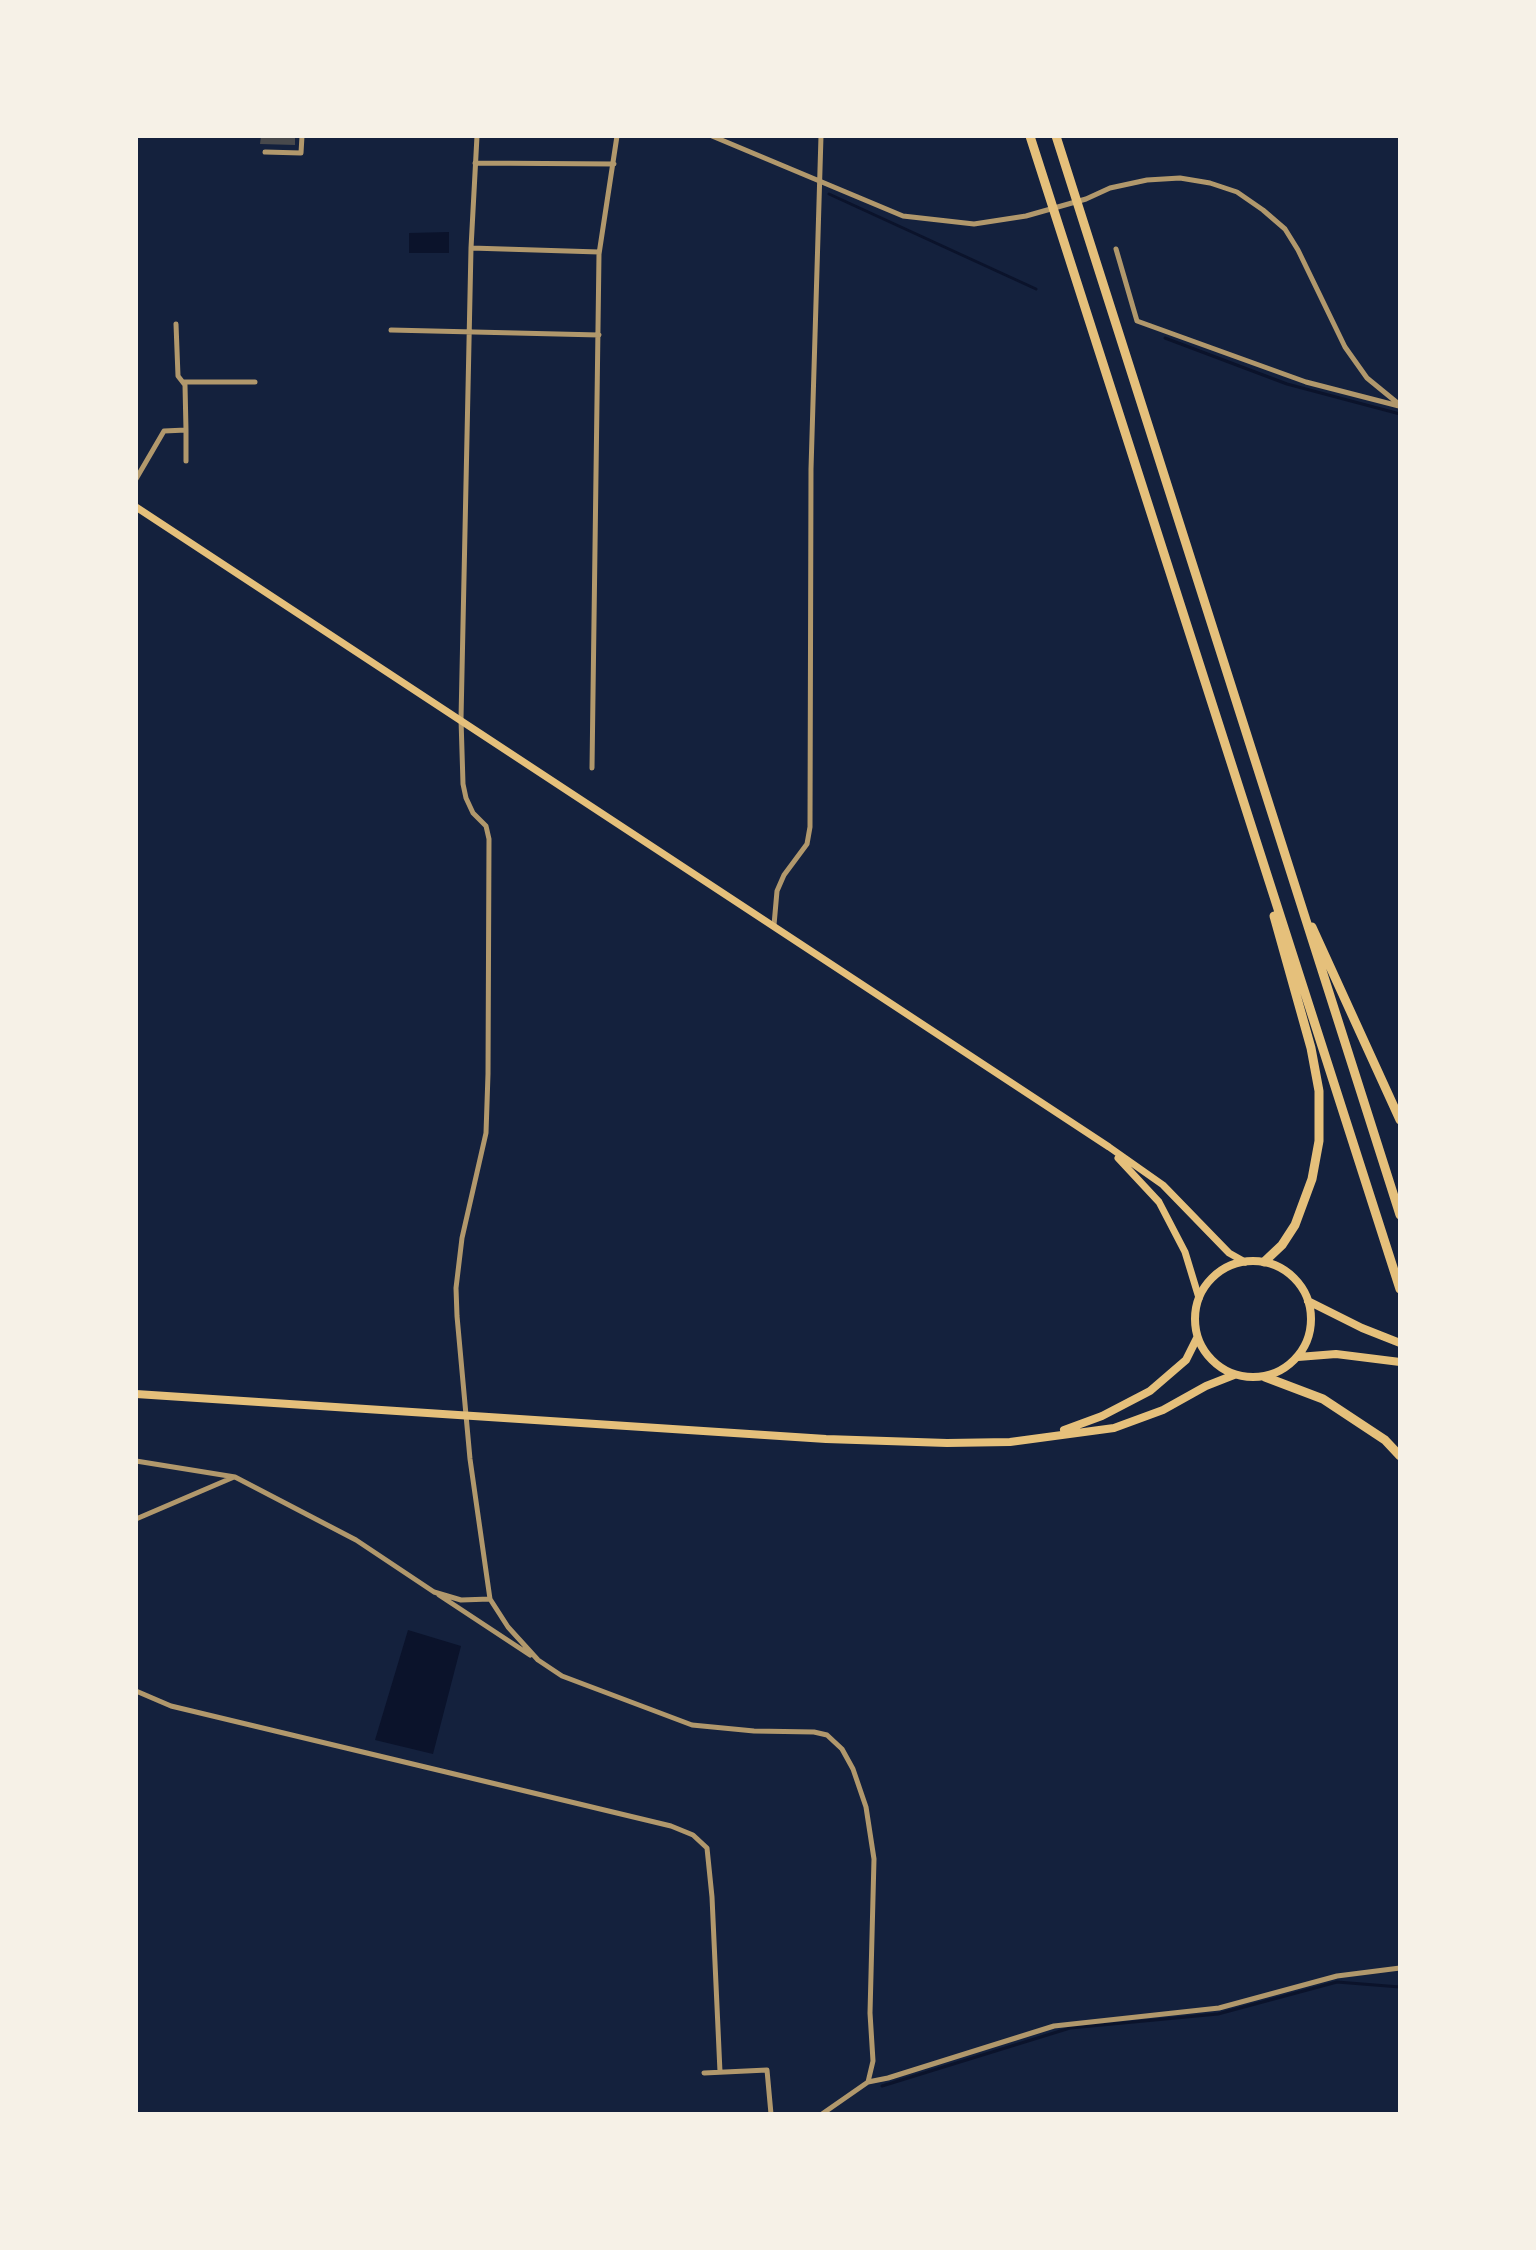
<!DOCTYPE html>
<html>
<head>
<meta charset="utf-8">
<style>
  body { margin:0 }
  #map { position:relative; width:1536px; height:2250px; overflow:hidden; background:#14213d; font-family:Bitter,serif }
  canvas { display:block }
  .frame { position:absolute; inset:0; border:138px solid #f6f1e7; pointer-events:none }
</style>
</head>
<body>
<div id="map">
<canvas width="1536" height="2250"></canvas>
<div class="frame"></div>
</div>
<script>
const ctx = document.querySelector('canvas').getContext('2d');
ctx.lineJoin = 'round';
function fillPath(path, color) { ctx.fillStyle = color; ctx.fill(path, 'evenodd'); }
const shape = rows => new Path2D(rows.map(r => 'M' + r).join(''));
function trace(path, color, width, dash) { ctx.strokeStyle = color; ctx.lineWidth = width; ctx.lineCap = dash ? 'butt' : 'round'; ctx.setLineDash(dash || []); ctx.stroke(path); }
const water = shape([
  [449,232,449,253,409,253,409,233],
  [408,1630,461,1646,433,1754,375,1740]
]);
const stream = shape([
  [829,194,1036,289],
  [1165,338,1287,384,1400,414],
  [882,2086,1070,2028,1218,2014,1337,1982,1400,1987]
]);
const building = shape([
  [261,136,295,136,295,145,260,144]
]);
const minor = shape([
  [477,136,471,248,461,719,463,784,466,798,473,813,486,826,489,839,488,1074,486,1133,462,1238,456,1288,457,1316,470,1459,490,1599,508,1627,538,1660,562,1676,692,1725,754,1731,814,1732,827,1735,842,1749,853,1769,866,1807,874,1859,870,2013,873,2061,868,2082],
  [712,136,903,216,974,224,1026,216,1086,199,1110,188,1147,180,1180,178,1210,183,1237,192,1263,210,1285,229,1298,250,1345,347,1367,378,1400,405],
  [265,152,301,153,302,136],
  [475,163,614,164],
  [471,248,599,252],
  [1116,249,1137,321,1306,382,1399,406],
  [391,330,599,335],
  [183,382,255,382],
  [186,430,186,461],
  [136,479,164,431,186,430,185,385,178,376,176,324],
  [592,768,599,254,617,136],
  [774,925,777,891,784,875,807,844,810,827,811,469,821,136],
  [136,1461,235,1477,356,1540,434,1592,461,1600,490,1599],
  [136,1519,234,1477],
  [439,1595,530,1655],
  [136,1691,171,1706,671,1826,693,1835,707,1848,712,1897,720,2072],
  [704,2073,767,2070,771,2114],
  [822,2114,868,2082,888,2078,1054,2026,1219,2008,1337,1976,1400,1968]
]);
const secondary = shape([
  [136,507,1109,1147,1163,1185,1229,1253,1245,1262],
  [1118,1158,1159,1202,1185,1252,1199,1298]
]);
const primary = shape([
  '1195 1319a58 58 0 1 1 116 0a58 58 0 1 1-116 0Z',
  [1308,1301,1362,1328,1400,1343],
  [1298,1357,1336,1354,1400,1362],
  [136,1394,826,1439,947,1443,1010,1442,1114,1428,1163,1410,1206,1386,1234,1375],
  [1064,1430,1102,1416,1150,1391,1186,1360,1197,1338]
]);
const motorway = shape([
  [1030,136,1400,1289],
  [1056,136,1400,1215],
  [1312,927,1400,1120],
  [1264,1262,1282,1245,1295,1225,1312,1179,1319,1141,1319,1091,1311,1048,1274,916],
  [1265,1377,1323,1399,1385,1440,1400,1456]
]);
fillPath(water, '#0b132b');
trace(stream, '#0b132b', 3);
fillPath(building, '#48494c');
trace(minor, '#b1986c', 5);
trace(secondary, '#e5c07b', 7);
trace(primary, '#e5c07b', 8);
trace(motorway, '#e5c07b', 9);
</script>
</body>
</html>
